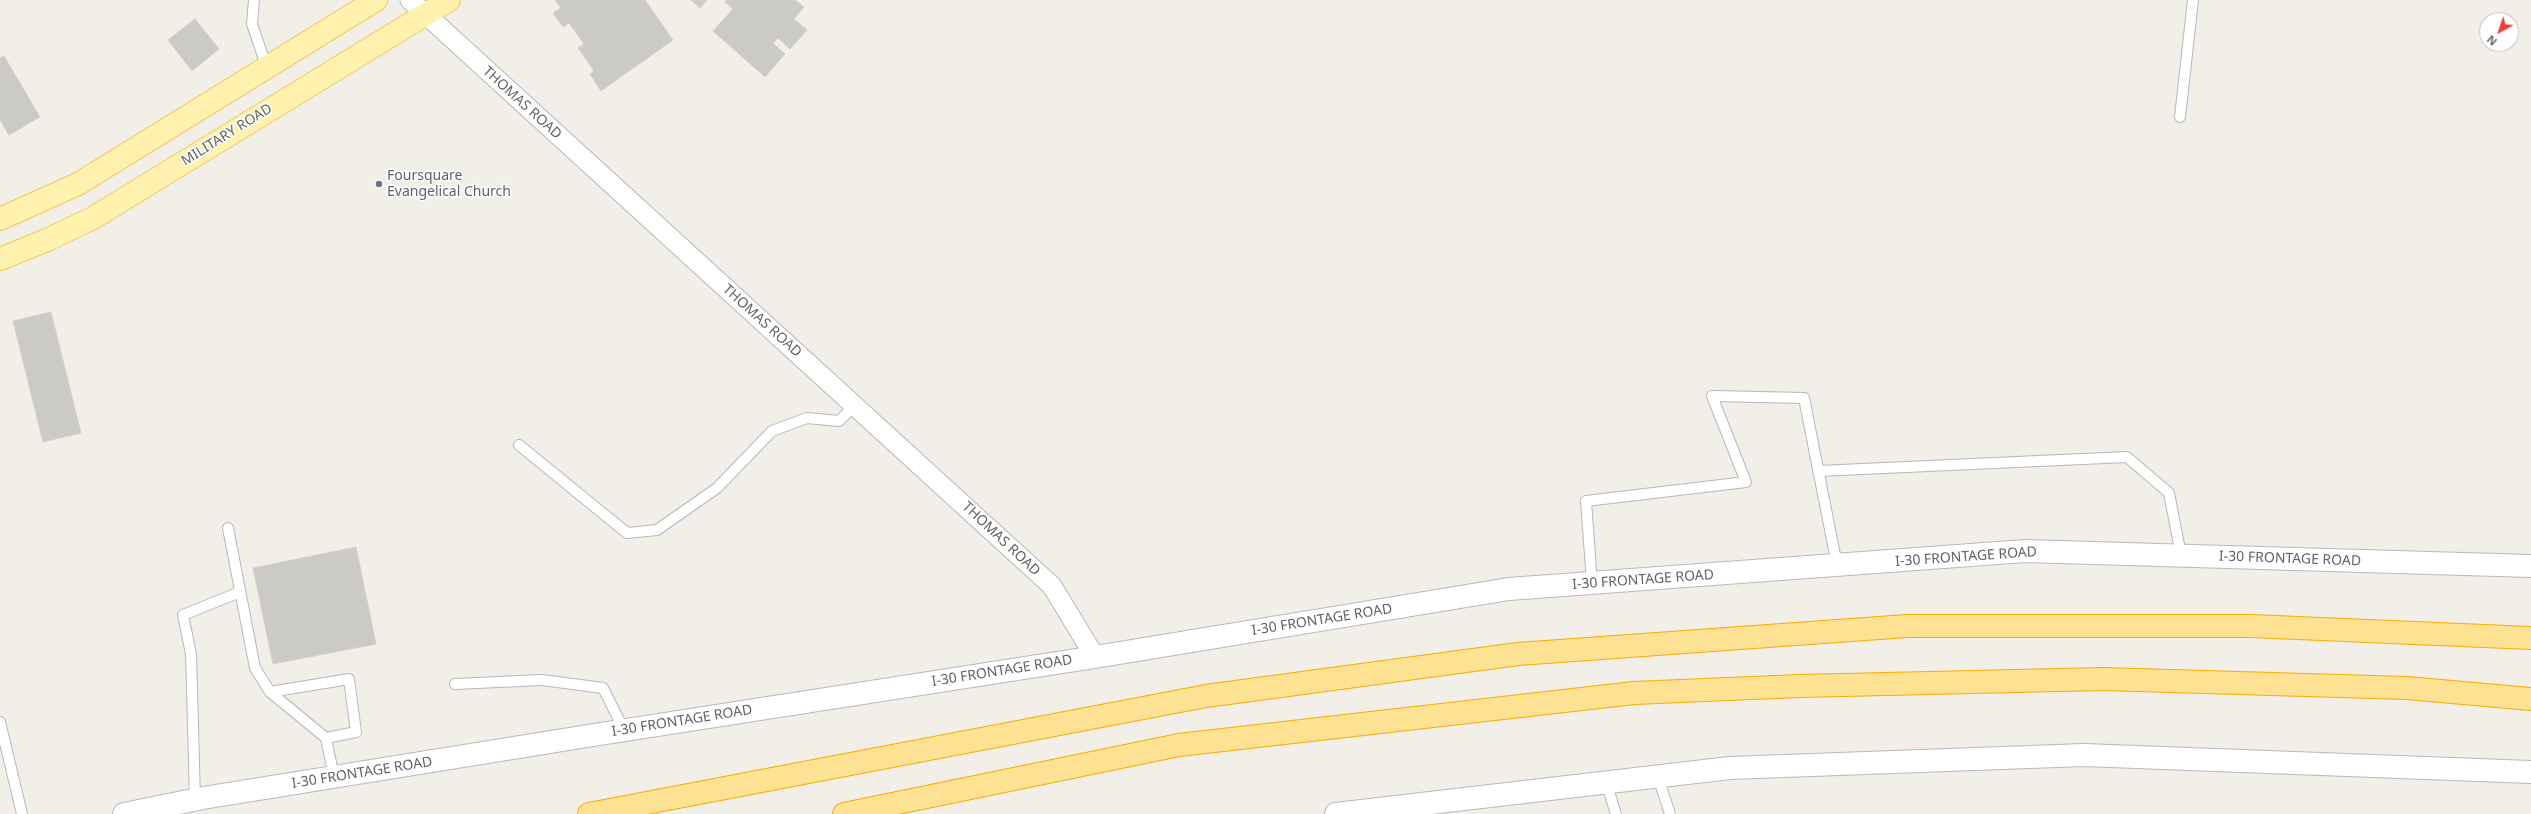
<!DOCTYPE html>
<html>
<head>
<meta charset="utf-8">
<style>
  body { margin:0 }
  #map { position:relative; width:2531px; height:814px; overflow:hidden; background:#f1efe8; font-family:"Noto Sans",sans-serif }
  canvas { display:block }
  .north { position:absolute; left:2479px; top:12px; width:40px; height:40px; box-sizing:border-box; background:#fff; border:1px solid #bfc1c3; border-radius:50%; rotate:220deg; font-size:11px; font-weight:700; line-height:16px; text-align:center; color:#5f6368 }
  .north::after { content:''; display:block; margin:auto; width:14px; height:18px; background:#ea4335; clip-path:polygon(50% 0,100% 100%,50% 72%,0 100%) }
</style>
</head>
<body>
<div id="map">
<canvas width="2531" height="814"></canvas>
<div class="north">N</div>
</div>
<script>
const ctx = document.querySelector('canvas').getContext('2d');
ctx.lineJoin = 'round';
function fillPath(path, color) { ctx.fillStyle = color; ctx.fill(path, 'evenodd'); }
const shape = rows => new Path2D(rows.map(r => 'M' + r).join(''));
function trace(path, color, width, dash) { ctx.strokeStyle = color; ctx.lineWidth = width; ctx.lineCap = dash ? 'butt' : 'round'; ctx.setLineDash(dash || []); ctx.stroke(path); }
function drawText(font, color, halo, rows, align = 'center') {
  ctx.font = font + ' "Noto Sans",sans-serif'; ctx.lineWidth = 3; ctx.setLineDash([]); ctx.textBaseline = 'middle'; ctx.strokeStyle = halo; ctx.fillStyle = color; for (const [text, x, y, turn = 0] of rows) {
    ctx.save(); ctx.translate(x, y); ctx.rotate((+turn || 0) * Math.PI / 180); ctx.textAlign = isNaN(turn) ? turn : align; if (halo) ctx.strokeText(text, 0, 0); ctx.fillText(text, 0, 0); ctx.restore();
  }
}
const building = shape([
  [555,0,645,0,673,40,601,91,590,74,594,71,578,48,584,44,569,23,563,27,553,13,561,8,555,0],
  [691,0,707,0,700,8,691,0],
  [726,0,795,0,804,7,794,19,807,30,790,49,778,38,773,43,785,54,765,77,713,31,733,9,725,2,726,0],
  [195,19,219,49,192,71,168,40,195,19],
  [4,56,40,117,9,135,0,120,0,58,4,56],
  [51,312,81,433,43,442,13,321,51,312],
  [356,547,376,644,273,664,253,568,356,547]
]);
const service = shape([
  [254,0,252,24,267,68],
  [2180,117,2193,0],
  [519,445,627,533,657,530,717,488,772,431,807,418,839,421,855,405],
  [1818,471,2127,457,2169,493,2181,555],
  [228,528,255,668,270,692,326,738,334,777],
  [1592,583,1586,501,1746,482,1712,396,1804,398,1837,565],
  [455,684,542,680,603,688,624,730],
  [270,692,349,679,356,732,326,738],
  [0,722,22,814],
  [1658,777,1670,814],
  [1606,782,1616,814],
  [195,800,191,654,183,615,240,592]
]);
const minor = shape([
  [410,0,1052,586,1095,657]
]);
const secondary = shape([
  [124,814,203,798,600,734,1095,657,1509,589,2025,551,2531,566],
  [1336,814,1730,768,2084,755,2531,772]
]);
const primary = shape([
  [0,219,78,184,376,0],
  [0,259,47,240,93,218,449,0]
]);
const motorway = shape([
  [589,814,1206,696,1518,654,1907,626,2251,626,2531,638],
  [844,814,1179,745,1634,693,1799,686,2103,679,2407,688,2531,699]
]);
const markers = [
  [379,184,4,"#6b7280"]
];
const streetNames = [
  ["THOMAS ROAD",522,103,42],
  ["MILITARY ROAD",227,135,-32],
  ["THOMAS ROAD",762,321,42],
  ["THOMAS ROAD",1001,539,43],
  ["I-30 FRONTAGE ROAD",1966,557,-4],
  ["I-30 FRONTAGE ROAD",2290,559,2],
  ["I-30 FRONTAGE ROAD",1643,580,-4],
  ["I-30 FRONTAGE ROAD",1322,620,-9],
  ["I-30 FRONTAGE ROAD",1002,671,-9],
  ["I-30 FRONTAGE ROAD",682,721,-9],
  ["I-30 FRONTAGE ROAD",362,773,-9]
];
const worshipNames = [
  ["Foursquare",387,176],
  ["Evangelical Church",387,192]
];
fillPath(building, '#cccac5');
trace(building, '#d6d1c6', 1);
trace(service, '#b5b8bc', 12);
trace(minor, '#b5b8bc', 21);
trace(secondary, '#b6babf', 24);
trace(primary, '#f2c960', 24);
trace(motorway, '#f9ab00', 24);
trace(service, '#fff', 10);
trace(minor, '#fff', 19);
trace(secondary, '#fff', 22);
trace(primary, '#fff2af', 22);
trace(motorway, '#fde293', 22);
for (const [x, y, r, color] of markers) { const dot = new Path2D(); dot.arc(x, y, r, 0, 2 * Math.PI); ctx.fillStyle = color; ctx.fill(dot); trace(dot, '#fff', 1.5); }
drawText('14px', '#5f6368', '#fff', streetNames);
drawText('14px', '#5b616d', '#fff', worshipNames, 'left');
</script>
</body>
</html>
